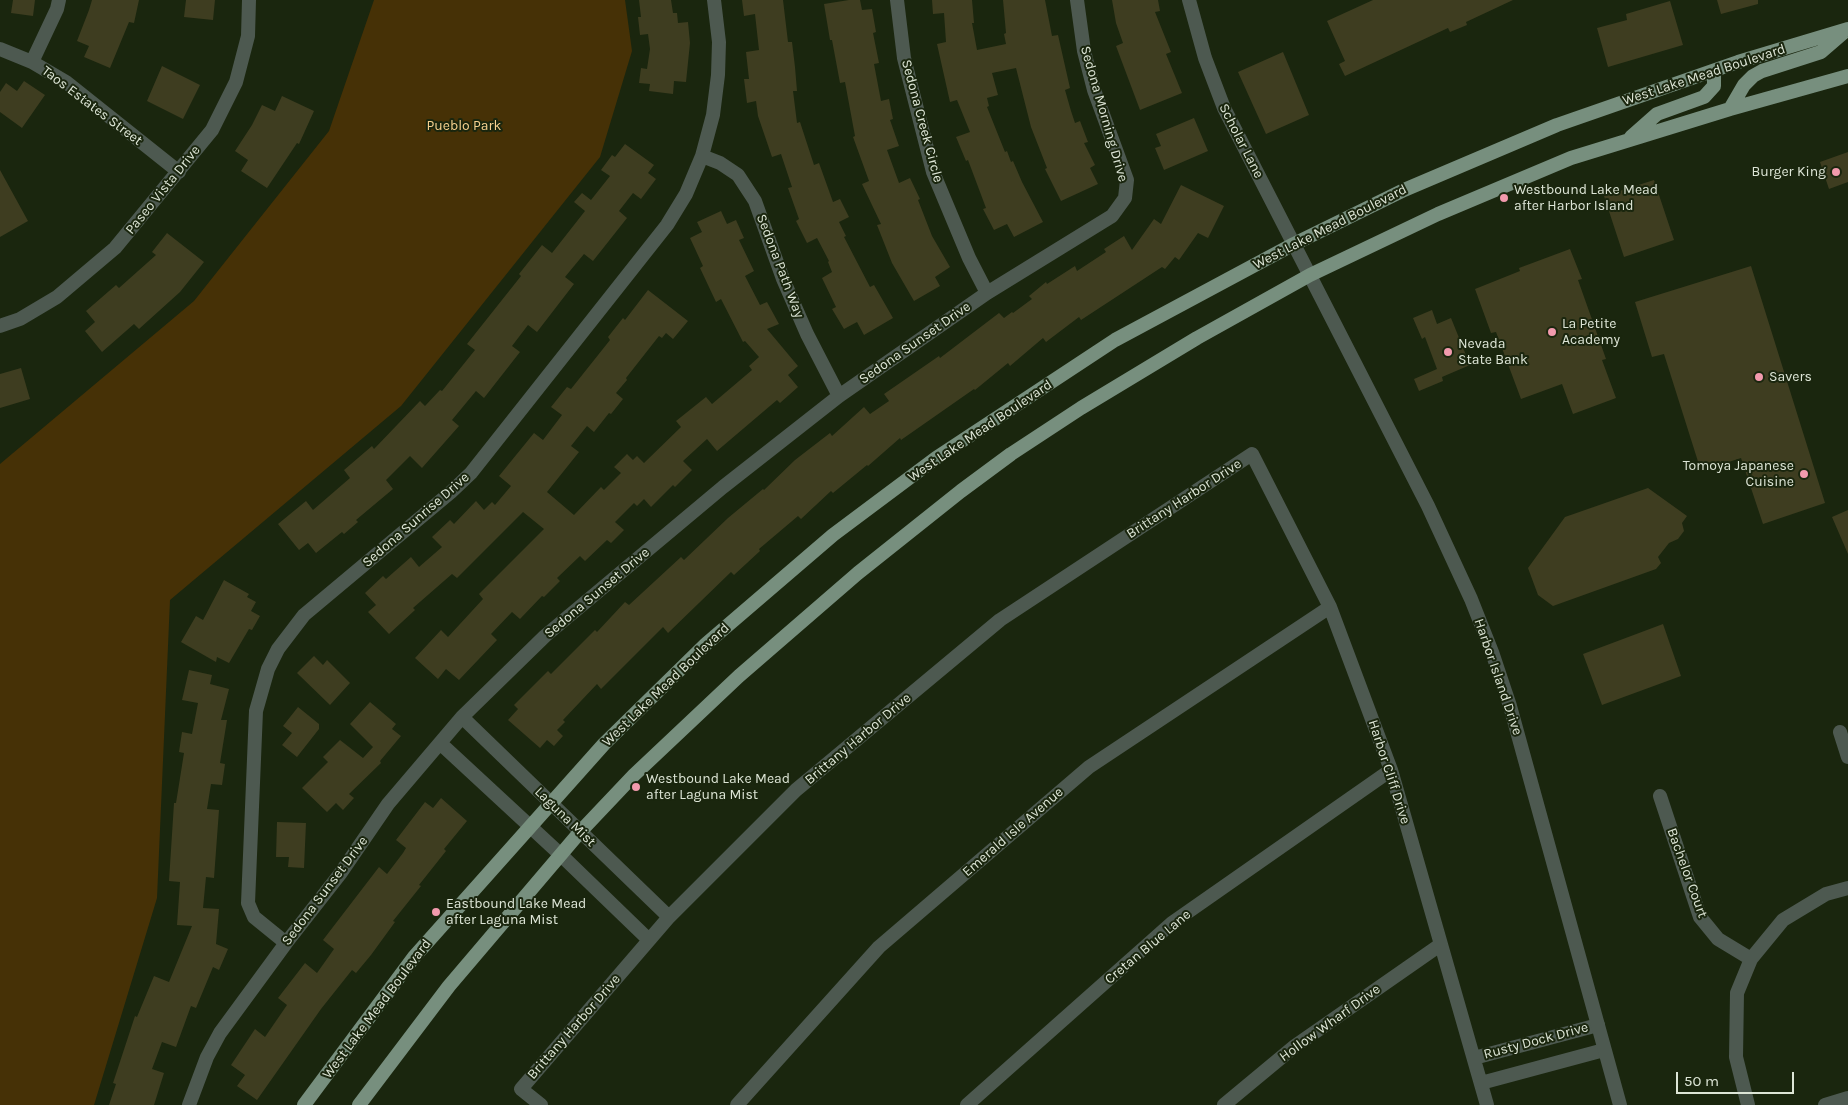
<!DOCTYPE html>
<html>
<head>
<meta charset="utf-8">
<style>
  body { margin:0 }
  #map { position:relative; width:1848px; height:1105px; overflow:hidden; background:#1a260e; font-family:Karla,sans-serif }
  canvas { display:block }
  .scale { position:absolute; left:1676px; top:1072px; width:118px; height:22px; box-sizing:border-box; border:2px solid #dde5d6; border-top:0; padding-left:6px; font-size:15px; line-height:18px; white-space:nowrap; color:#dde5d6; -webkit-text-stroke:4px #1a260e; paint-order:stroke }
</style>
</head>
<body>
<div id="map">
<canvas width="1848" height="1105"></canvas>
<div class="scale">50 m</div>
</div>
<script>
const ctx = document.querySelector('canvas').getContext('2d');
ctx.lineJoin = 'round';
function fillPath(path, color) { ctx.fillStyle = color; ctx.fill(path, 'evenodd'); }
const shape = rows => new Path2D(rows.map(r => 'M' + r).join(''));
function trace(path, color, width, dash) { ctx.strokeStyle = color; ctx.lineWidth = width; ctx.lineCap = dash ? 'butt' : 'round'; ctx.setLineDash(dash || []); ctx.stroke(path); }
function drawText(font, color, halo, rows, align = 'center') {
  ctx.font = font + ' Karla,sans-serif'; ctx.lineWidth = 4; ctx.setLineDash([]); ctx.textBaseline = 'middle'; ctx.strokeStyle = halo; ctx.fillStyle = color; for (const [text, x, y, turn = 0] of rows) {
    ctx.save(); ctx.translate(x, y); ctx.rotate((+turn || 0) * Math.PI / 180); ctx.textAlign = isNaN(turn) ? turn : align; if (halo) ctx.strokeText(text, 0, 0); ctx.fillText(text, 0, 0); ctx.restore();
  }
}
const green = shape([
  [374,0,625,0,632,51,600,157,401,406,170,600,157,898,94,1105,0,1105,0,464,194,301,329,131]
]);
const building = shape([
  [13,0,35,0,33,16,11,13],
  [92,0,139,0,134,23,129,22,110,68,84,57,89,46,77,41,89,10],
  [186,0,215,0,213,20,184,17],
  [639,0,671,0,673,13,677,13,678,23,688,22,690,43,686,82,674,81,673,94,649,91,650,84,639,83,641,68,647,69,650,49,648,34,640,35,638,17,641,17],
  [742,0,783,0,788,42,792,42,795,67,797,91,793,91,797,123,800,122,814,165,819,163,833,202,840,199,849,217,839,222,846,236,844,237,870,287,874,285,893,318,864,335,857,322,844,329,832,309,836,307,822,278,832,272,828,262,829,261,817,238,807,243,796,221,799,219,788,188,792,187,781,154,772,157,758,116,756,101,747,103,744,79,749,79,746,52,759,50,755,14,744,16],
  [849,0,860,0,862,10,872,9,876,32,873,33,879,63,874,64,881,101,889,99,893,119,890,120,899,146,887,150,899,183,910,178,920,199,918,200,932,236,950,267,935,277,940,286,914,301,892,263,877,225,881,224,862,184,869,181,853,137,855,136,845,82,840,83,832,40,830,40,824,4],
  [932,0,972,0,974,23,972,23,977,50,1006,44,1004,34,1006,33,1003,0,1045,0,1052,36,1058,35,1070,88,1065,90,1071,111,1075,123,1080,121,1088,142,1084,143,1095,165,1090,168,1098,184,1061,201,1045,169,1047,168,1031,127,1016,68,992,73,998,95,987,98,989,106,987,107,1005,152,1007,151,1011,162,1013,161,1022,182,1043,222,1014,237,1007,224,994,230,983,209,986,208,968,160,966,161,956,137,970,132,957,100,950,102,937,44,946,42,944,13,933,14],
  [1112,0,1158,0,1160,11,1155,12,1171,52,1166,54,1182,93,1140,110,1116,46,1123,43,1116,23],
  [1373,0,1513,0,1466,22,1467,25,1450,32,1448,28,1345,76,1339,64,1345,61,1327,21],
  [1717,0,1758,0,1758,4,1721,14],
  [1670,1,1683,45,1608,67,1597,28,1627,20,1626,14],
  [1283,52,1309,115,1266,134,1238,72],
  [162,66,200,85,183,119,147,101],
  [24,81,45,95,22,128,0,112,0,92,6,83,17,91],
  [282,96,314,111,299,144,297,143,267,188,241,171,248,160,235,151,252,125,262,105,275,111],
  [1194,118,1208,151,1164,170,1155,148,1161,146,1156,134],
  [625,144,654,165,648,173,656,179,641,199,633,193,619,211,627,218,593,261,584,254,565,277,574,284,537,332,528,325,512,346,520,352,484,398,476,391,452,420,459,426,422,468,410,456,386,480,393,489,356,520,358,522,344,534,342,532,316,553,308,543,299,550,278,524,306,501,313,510,350,478,344,470,372,446,374,449,420,401,425,406,440,390,442,391,475,350,467,344,521,276,519,274,542,245,552,253,585,211,574,202,582,193,591,200,610,176,601,170,612,155,615,157],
  [1848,152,1848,182,1829,189,1820,162],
  [0,170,28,221,0,237],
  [1654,180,1674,240,1624,257,1604,196],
  [1181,185,1224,206,1208,238,1198,233,1179,260,1175,257,1165,269,1162,267,1081,320,1079,317,1046,342,1043,338,1010,366,1008,363,975,390,974,389,901,440,900,438,868,466,867,465,833,493,831,491,801,519,798,516,759,549,760,551,734,575,731,572,668,633,663,627,601,689,597,684,563,720,565,722,557,730,563,736,554,746,547,740,540,748,508,720,518,709,514,705,548,671,551,674,595,630,597,632,625,602,629,605,681,557,684,560,728,518,763,489,764,490,795,460,830,433,832,436,864,407,870,414,889,401,884,394,939,356,940,358,999,313,1004,318,1012,312,1013,313,1032,299,1029,296,1046,282,1047,284,1075,266,1077,271,1106,252,1104,249,1124,236,1132,250,1154,219,1161,224],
  [721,211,727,224,736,220,744,238,739,240,754,271,745,276,760,305,767,302,779,324,767,329,798,366,788,375,798,387,780,403,777,400,717,451,707,439,683,461,692,470,675,487,673,485,651,507,644,499,637,506,634,503,615,522,624,530,611,543,607,540,585,561,580,556,557,578,560,581,544,597,542,596,520,619,512,612,491,634,497,640,459,680,446,669,438,679,415,658,441,630,448,637,483,599,479,594,544,529,523,512,457,578,452,574,413,608,415,610,389,634,368,612,376,605,365,593,383,576,386,579,411,557,419,567,442,547,432,537,450,520,454,524,476,501,484,510,492,502,495,505,511,486,499,476,534,433,543,440,562,415,551,407,567,387,571,389,610,340,608,337,623,318,625,320,648,290,688,321,673,339,666,333,662,338,659,336,626,378,627,380,616,393,623,399,611,414,609,413,594,432,587,426,571,446,579,452,547,492,574,515,601,487,604,490,621,473,614,467,627,454,633,460,637,456,644,463,681,427,676,421,706,397,712,404,752,370,749,366,759,357,745,341,743,342,721,299,716,302,700,268,703,266,690,238,702,232,697,222],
  [167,233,204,262,180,292,139,329,134,324,102,352,85,331,95,322,86,311,116,285,119,288,156,255,152,252],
  [1570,249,1582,279,1578,280,1606,359,1602,360,1616,398,1573,414,1562,384,1521,399,1496,332,1491,333,1475,289,1520,271,1519,268],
  [1751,266,1825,503,1763,524,1741,458,1701,471,1664,354,1652,357,1635,302],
  [1432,310,1437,324,1451,318,1470,365,1442,377,1443,381,1419,391,1414,379,1437,369,1425,337,1422,339,1413,318],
  [21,368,30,399,0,408,0,374],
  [1648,488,1687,516,1682,523,1684,531,1678,539,1669,543,1658,557,1661,563,1656,569,1553,606,1538,595,1528,568,1565,517],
  [1848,510,1848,554,1832,517],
  [224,580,249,594,247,597,256,602,251,611,260,616,252,630,249,629,229,663,217,657,216,662,181,642,196,616,203,620],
  [1663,624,1681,676,1602,705,1583,654],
  [314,656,323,665,327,660,350,683,330,705,297,673],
  [189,670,212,675,210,684,229,689,221,720,227,720,220,763,225,764,222,785,211,784,207,809,219,810,214,878,206,877,203,908,219,909,216,944,228,949,219,970,213,967,196,1008,191,1006,176,1047,162,1042,152,1069,164,1073,154,1105,109,1105,116,1084,113,1083,135,1016,137,1017,154,976,169,982,192,926,177,925,180,882,169,881,174,803,176,803,184,753,179,752,182,732,192,734,198,703,182,700],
  [370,702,396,724,392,729,401,736,380,761,381,763,349,794,354,798,343,810,336,803,327,812,302,788,328,762,323,757,340,740,363,758,373,747,350,724],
  [298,707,319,724,319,729,297,757,282,745,292,733,283,726],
  [441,798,467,821,444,849,446,851,419,885,421,886,393,921,395,922,371,955,356,973,352,970,321,1009,257,1100,237,1086,245,1075,231,1065,255,1029,265,1037,287,1005,278,998,305,963,317,973,334,949,323,940,379,867,387,874,403,853,406,848,396,840,425,802,433,808],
  [277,822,306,823,304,868,288,867,289,857,276,857]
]);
const minor = shape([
  [897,0,904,58,933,172,969,258,987,293],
  [0,49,32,62,66,82,179,172],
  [32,62,57,9,59,0],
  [702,156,720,163,738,175,755,201,783,279,807,334,839,396],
  [0,326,20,319,57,297,115,248,212,130,236,82,248,36,249,0],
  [462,717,669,917],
  [1840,732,1848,757],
  [440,743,561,855,649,940],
  [1660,796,1700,917,1718,939,1751,959],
  [286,943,254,917,248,903,256,711,268,669,278,649,304,615,451,492,471,473,667,225,686,194,702,156,713,115,718,75,719,42,714,0],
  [1474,1058,1598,1025],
  [1481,1083,1604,1050],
  [189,1105,207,1057,220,1033,286,943,340,874,388,804,462,717,545,636,723,487,839,396,987,293,1112,216,1125,198,1127,180,1094,90,1084,51,1077,0],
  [541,1105,521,1089,669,917,796,790,1000,620,1252,454,1330,607,1391,770,1487,1105],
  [737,1105,879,947,1089,767,1330,607],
  [967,1105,1172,923,1391,770],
  [1224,1105,1295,1046,1440,945],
  [1748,1105,1736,1057,1737,993,1751,959,1783,920,1826,894,1848,888],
  [1825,1105,1848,1098]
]);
const tertiary = shape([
  [1189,0,1205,58,1224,108,1428,506,1471,599,1492,652,1510,706,1620,1105]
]);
const primary = shape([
  [1730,109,1744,85,1753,76,1762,71,1821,52,1843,33],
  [1631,137,1657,114,1704,97,1714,86,1714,71],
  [304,1105,414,957,604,744,706,644,833,535,936,458,1115,340,1294,244,1404,190,1557,125,1738,62,1848,29],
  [359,1105,449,986,580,832,634,775,739,676,858,573,961,491,1011,454,1081,408,1197,338,1310,275,1438,214,1571,158,1730,109,1848,76]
]);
const markers = [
  [1836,172,5,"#f29aad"],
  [1504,198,5,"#f29aad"],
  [1552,332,5,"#f29aad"],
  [1448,352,5,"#f29aad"],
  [1759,377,5,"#f29aad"],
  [1804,474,5,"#f29aad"],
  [636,787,5,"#f29aad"],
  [436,912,5,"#f29aad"]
];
const streetNames = [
  ["West Lake Mead Boulevard",1704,75,-18],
  ["Taos Estates Street",92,106,37],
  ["Sedona Morning Drive",1104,114,74],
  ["Sedona Creek Circle",922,121,75],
  ["Scholar Lane",1241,141,63],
  ["Paseo Vista Drive",163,190,-51],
  ["West Lake Mead Boulevard",1330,227,-27],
  ["Sedona Path Way",780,266,69],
  ["Sedona Sunset Drive",915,343,-35],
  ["West Lake Mead Boulevard",980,431,-34],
  ["Brittany Harbor Drive",1184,499,-33],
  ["Sedona Sunrise Drive",416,520,-41],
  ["Sedona Sunset Drive",597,593,-40],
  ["Harbor Island Drive",1498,677,71],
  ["West Lake Mead Boulevard",666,685,-44],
  ["Brittany Harbor Drive",858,739,-40],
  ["Harbor Cliff Drive",1389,772,72],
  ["Laguna Mist",565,817,44],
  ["Emerald Isle Avenue",1013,832,-41],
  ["Bachelor Court",1687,873,70],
  ["Sedona Sunset Drive",325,891,-53],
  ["Cretan Blue Lane",1148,947,-40],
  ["West Lake Mead Boulevard",377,1009,-53],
  ["Hollow Wharf Drive",1330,1023,-36],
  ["Brittany Harbor Drive",574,1027,-49],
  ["Rusty Dock Drive",1536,1041,-15]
];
const parkNames = [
  ["Pueblo Park",464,126]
];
const poiNames = [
  ["Burger King",1826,172,"right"],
  ["Westbound Lake Mead",1514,190],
  ["after Harbor Island",1514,206],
  ["La Petite",1562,324],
  ["Academy",1562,340],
  ["Nevada",1458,344],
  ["State Bank",1458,360],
  ["Savers",1769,377],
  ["Tomoya Japanese",1794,466,"right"],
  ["Cuisine",1794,482,"right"],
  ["Westbound Lake Mead",646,779],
  ["after Laguna Mist",646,795],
  ["Eastbound Lake Mead",446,904],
  ["after Laguna Mist",446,920]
];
fillPath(green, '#463106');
fillPath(building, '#3e3d20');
trace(minor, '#4d5950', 14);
trace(tertiary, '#4d5950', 14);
trace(primary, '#778f7e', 14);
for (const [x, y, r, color] of markers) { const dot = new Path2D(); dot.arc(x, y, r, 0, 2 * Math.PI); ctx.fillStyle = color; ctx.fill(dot); trace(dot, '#1a260e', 2); }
drawText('14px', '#dde5d6', '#1a260e', streetNames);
drawText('14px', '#f7d18f', '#1a260e', parkNames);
drawText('14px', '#dde5d6', '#1a260e', poiNames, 'left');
</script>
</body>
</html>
